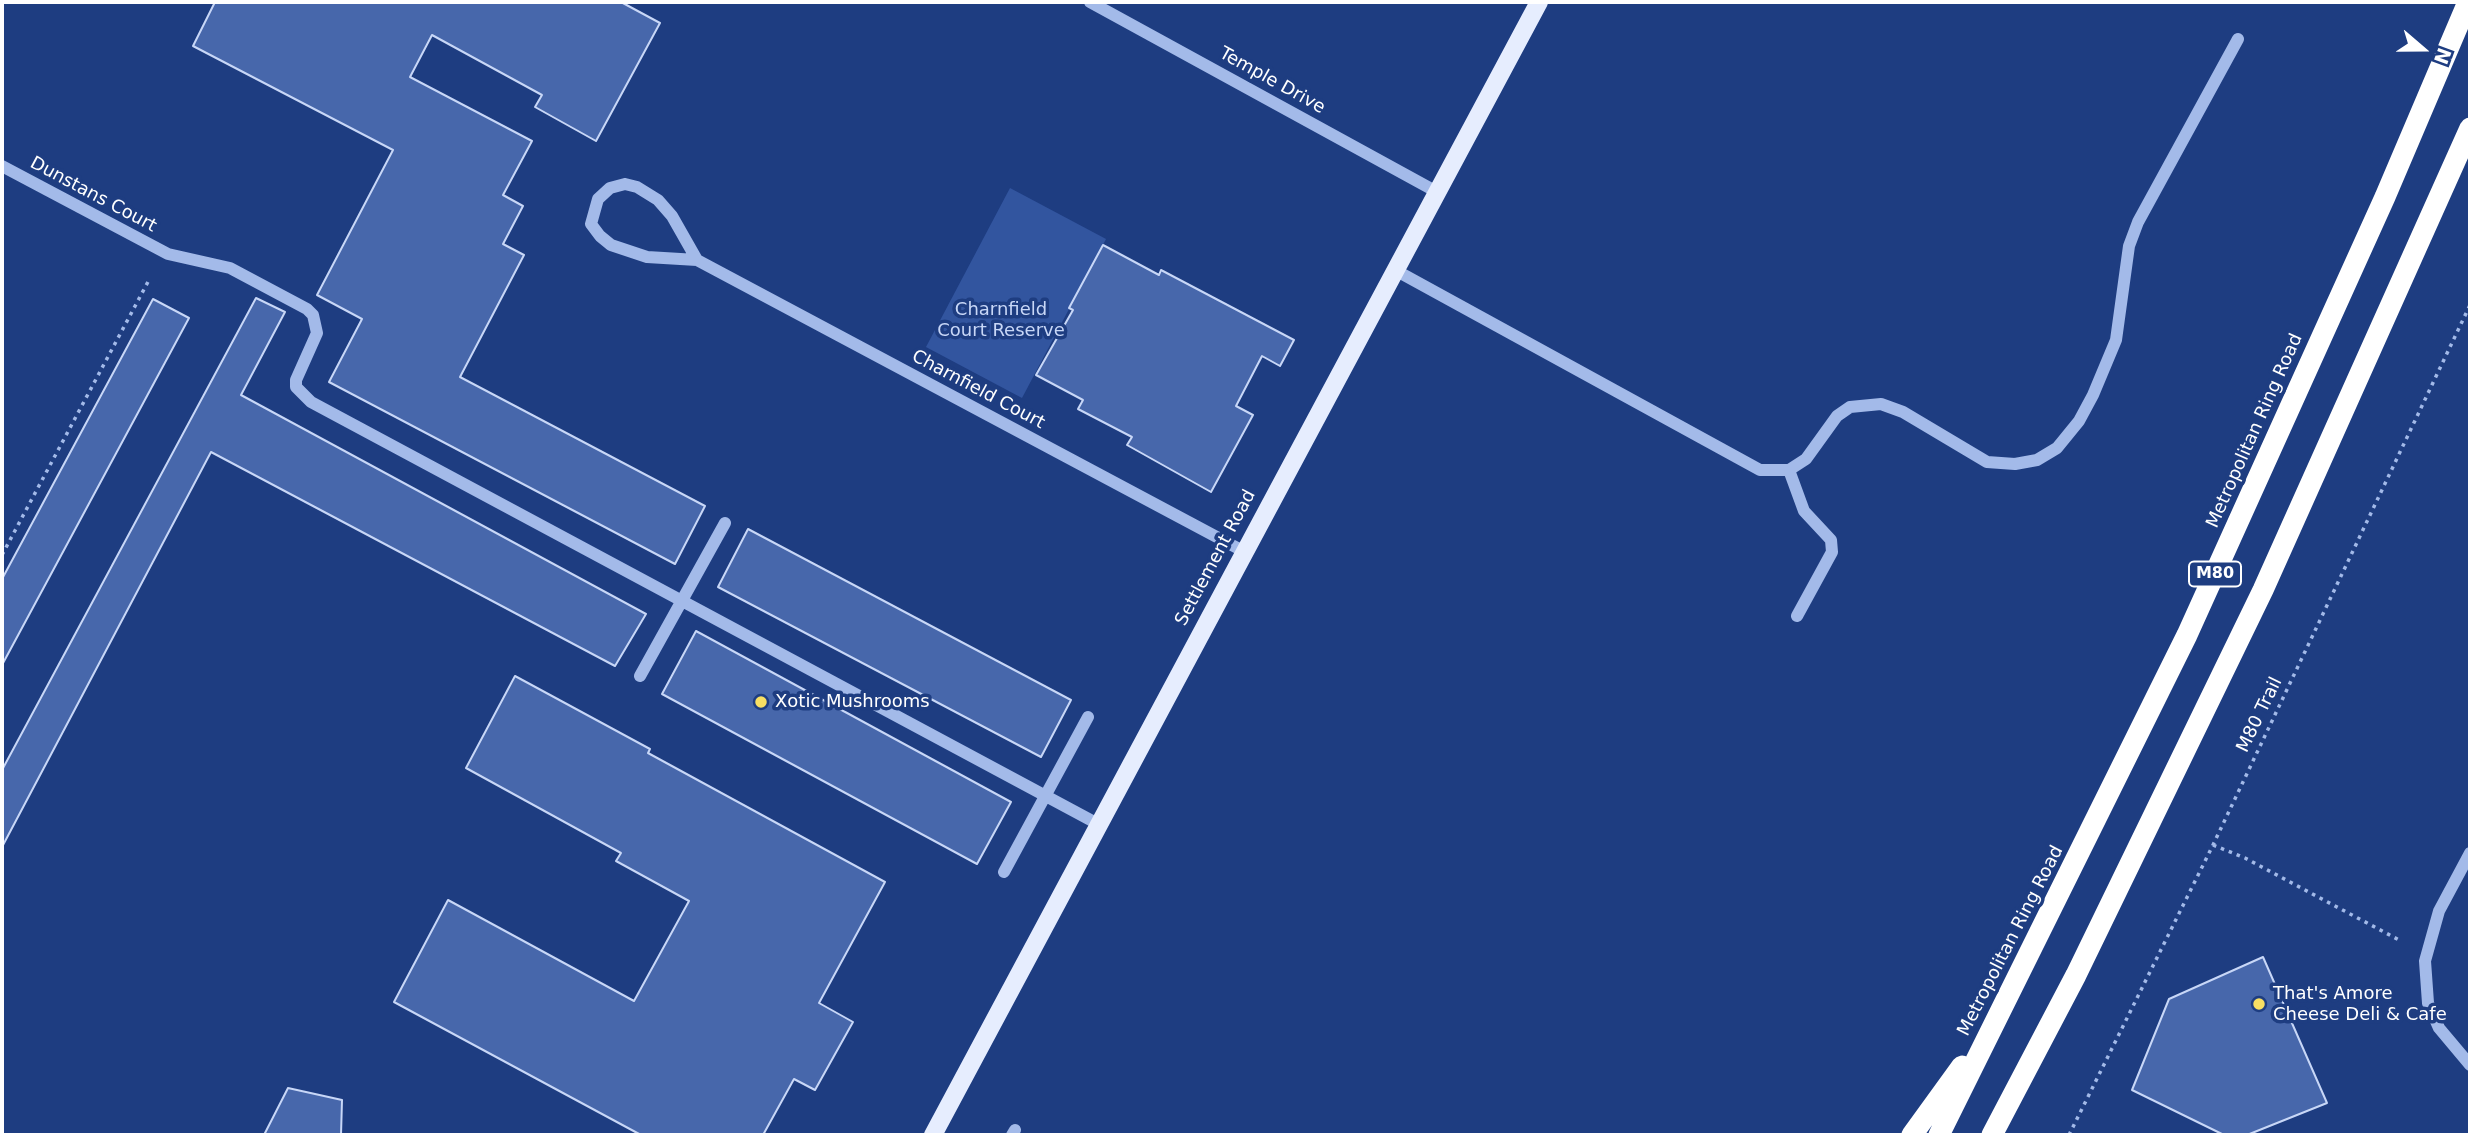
<!DOCTYPE html>
<html>
<head>
<meta charset="utf-8">
<style>
  body { margin:0 }
  #map { position:relative; width:2472px; height:1137px; overflow:hidden; background:#1e3d81; font-family:"DejaVu Sans",sans-serif }
  canvas { display:block }
  .frame { position:absolute; inset:0; border:4px solid #fff; pointer-events:none }
  .north { position:absolute; left:2388px; top:14px; width:70px; height:70px; -webkit-text-stroke:5px #1e3d81; paint-order:stroke; rotate:110deg; font-size:19px; font-weight:700; line-height:28px; text-align:center; color:#fff }
  .north::after { content:''; display:block; margin:auto; width:24px; height:32px; background:#fff; clip-path:polygon(50% 0,100% 100%,50% 72%,0 100%) }
</style>
</head>
<body>
<div id="map">
<canvas width="2472" height="1137"></canvas>
<div class="frame"></div>
<div class="north">N</div>
</div>
<script>
const ctx = document.querySelector('canvas').getContext('2d');
ctx.lineJoin = 'round';
function fillPath(path, color) { ctx.fillStyle = color; ctx.fill(path, 'evenodd'); }
const shape = rows => new Path2D(rows.map(r => 'M' + r).join(''));
function trace(path, color, width, dash) { ctx.strokeStyle = color; ctx.lineWidth = width; ctx.lineCap = dash ? 'butt' : 'round'; ctx.setLineDash(dash || []); ctx.stroke(path); }
function drawText(font, color, halo, rows, align = 'center') {
  ctx.font = font + ' "DejaVu Sans",sans-serif'; ctx.lineWidth = 7; ctx.setLineDash([]); ctx.textBaseline = 'middle'; ctx.strokeStyle = halo; ctx.fillStyle = color; for (const [text, x, y, turn = 0] of rows) {
    ctx.save(); ctx.translate(x, y); ctx.rotate((+turn || 0) * Math.PI / 180); ctx.textAlign = isNaN(turn) ? turn : align; if (halo) ctx.strokeText(text, 0, 0); ctx.fillText(text, 0, 0); ctx.restore();
  }
}
const green = shape([
  [1010,188,1106,239,1022,398,926,347]
]);
const building = shape([
  [215,2,621,2,660,23,596,141,535,107,542,95,432,35,410,77,532,141,503,195,523,206,503,244,524,255,460,377,705,506,675,564,329,382,362,319,317,295,393,150,193,46,215,2],
  [1103,245,1159,275,1161,270,1294,340,1280,366,1262,356,1236,406,1253,415,1211,492,1127,445,1132,437,1078,409,1083,400,1036,375,1073,310,1069,308,1103,245],
  [256,298,285,312,241,395,646,614,615,666,211,452,2,847,2,770,256,298],
  [153,299,189,318,2,665,2,579,153,299],
  [748,529,1071,700,1041,757,718,587,748,529],
  [696,631,1011,802,977,864,662,694,696,631],
  [515,676,650,749,648,753,885,882,819,1003,853,1022,815,1090,794,1079,763,1135,641,1135,394,1002,448,900,634,1001,689,901,616,861,621,853,466,768,515,676],
  [2263,957,2327,1103,2247,1135,2224,1135,2132,1090,2169,999,2263,957],
  [288,1088,342,1100,341,1135,264,1135,288,1088]
]);
const path = shape([
  [2,555,149,280],
  [2213,845,2245,858,2399,940],
  [2069,1135,2213,845,2470,305]
]);
const minor = shape([
  [1090,2,1437,192],
  [2,166,168,254,230,268,307,309,313,315,317,333,296,380,296,387,311,402,1098,824],
  [625,184,637,187,658,200,672,216,697,260,647,257,611,245,600,236,591,224,598,199,610,188,625,184],
  [697,260,1243,551],
  [1395,270,1760,470,1789,470,1806,459,1837,416,1850,407,1881,404,1903,412,1987,462,2015,464,2037,460,2057,448,2079,421,2093,395,2116,340,2129,246,2138,222,2238,39],
  [1789,470,1804,511,1831,540,1832,552,1797,616],
  [640,676,725,523],
  [2470,853,2439,911,2425,961,2428,1003,2439,1028,2470,1065],
  [1004,872,1088,717],
  [1012,1135,1015,1130]
]);
const major = shape([
  [933,1135,1539,2]
]);
const highway = shape([
  [1912,1135,1962,1066],
  [1939,1135,2187,635,2385,197,2468,2],
  [1992,1135,2076,975,2263,590,2470,128]
]);
const markers = [
  [761,702,7,"#f8df63"],
  [2259,1004,7,"#f8df63"]
];
const shields = [
  [2215,574,52]
];
const shieldNames = [
  ["M80",2215,574]
];
const streetNames = [
  ["Temple Drive",1272,81,29],
  ["Dunstans Court",93,195,28],
  ["Charnfield Court",978,390,28],
  ["Metropolitan Ring Road",2255,431,-66],
  ["Settlement Road",1216,558,-62],
  ["M80 Trail",2260,715,-64],
  ["Metropolitan Ring Road",2011,941,-63]
];
const parkNames = [
  ["Charnfield",1001,310],
  ["Court Reserve",1001,331]
];
const poiNames = [
  ["Xotic Mushrooms",775,702],
  ["That's Amore",2273,994],
  ["Cheese Deli & Cafe",2273,1015]
];
fillPath(green, '#32559f');
fillPath(building, '#4767ab');
trace(building, '#c8d7f7', 2);
trace(path, '#a3bae9', 3.5, [3.5, 5]);
trace(minor, '#a3bae9', 12);
trace(major, '#e6edfe', 18);
trace(highway, '#fff', 21);
for (const [x, y, r, color] of markers) { const dot = new Path2D(); dot.arc(x, y, r, 0, 2 * Math.PI); ctx.fillStyle = color; ctx.fill(dot); trace(dot, '#1e3d81', 2.5); }
for (const [x, y, w] of shields) { const box = new Path2D(); box.roundRect(x - w / 2, y - 12.5, w, 25, 5); ctx.fillStyle = '#1e3d81'; ctx.fill(box); trace(box, '#fff', 2); }
drawText('bold 16px', '#fff', null, shieldNames);
drawText('18px', '#fff', '#1e3d81', streetNames);
drawText('18px', '#c8d7f7', '#1e3d81', parkNames);
drawText('18px', '#fff', '#1e3d81', poiNames, 'left');
</script>
</body>
</html>
